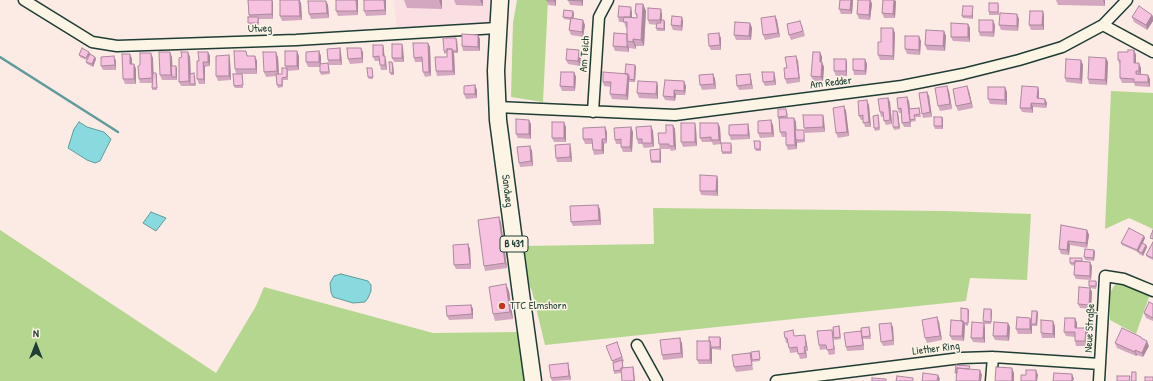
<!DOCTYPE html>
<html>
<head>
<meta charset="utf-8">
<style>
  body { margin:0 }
  #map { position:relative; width:1153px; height:381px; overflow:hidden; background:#fbebe4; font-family:"Patrick Hand",sans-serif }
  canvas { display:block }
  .north { position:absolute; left:16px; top:325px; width:40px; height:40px; -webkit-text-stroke:3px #fcf5e5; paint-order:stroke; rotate:0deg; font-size:11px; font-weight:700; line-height:16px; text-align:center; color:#1f3d34 }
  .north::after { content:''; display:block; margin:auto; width:14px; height:18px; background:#1f3d34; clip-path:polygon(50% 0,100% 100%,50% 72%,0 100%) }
</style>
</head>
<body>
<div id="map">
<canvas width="1153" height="381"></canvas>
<div class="north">N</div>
</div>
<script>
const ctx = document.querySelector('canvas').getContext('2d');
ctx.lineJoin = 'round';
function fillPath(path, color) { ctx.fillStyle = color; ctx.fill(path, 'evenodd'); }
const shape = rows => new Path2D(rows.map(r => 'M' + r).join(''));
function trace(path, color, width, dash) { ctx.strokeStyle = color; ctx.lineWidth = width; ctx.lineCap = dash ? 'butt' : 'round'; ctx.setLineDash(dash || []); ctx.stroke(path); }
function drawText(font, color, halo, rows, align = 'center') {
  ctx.font = font + ' "Patrick Hand",sans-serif'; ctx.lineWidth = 3; ctx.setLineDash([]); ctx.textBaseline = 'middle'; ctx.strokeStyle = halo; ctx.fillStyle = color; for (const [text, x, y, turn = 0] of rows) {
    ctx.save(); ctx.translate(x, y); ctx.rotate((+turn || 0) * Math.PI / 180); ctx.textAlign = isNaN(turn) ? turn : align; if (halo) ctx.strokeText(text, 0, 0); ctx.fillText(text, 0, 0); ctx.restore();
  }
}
const built = shape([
  [394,0,495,0,493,25,397,31]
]);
const green = shape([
  [517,0,548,0,543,102,511,97,513,23],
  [1111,91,1153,93,1153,229,1129,218,1105,229],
  [653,208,946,211,1031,214,1027,280,970,278,966,301,545,345,532,291,529,285,524,246,654,244],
  [0,230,216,373,256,306,264,287,433,333,519,332,526,381,0,381],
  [1123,282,1150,294,1136,334,1110,320,1110,293,1114,286,1118,283]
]);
const water = shape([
  [79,122,87,127,104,132,111,139,100,161,95,163,87,160,68,148,74,129,79,122],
  [151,212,166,218,156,231,143,223,151,212],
  [341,274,368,281,371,285,371,291,368,298,365,302,353,303,333,297,331,292,330,283,334,276,341,274]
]);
const stream = shape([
  [0,57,118,132]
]);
const minor = shape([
  [24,0,92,42,117,46,296,40,497,28],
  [1103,25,1153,52],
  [497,107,675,115,902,86,963,74,1019,60,1062,47,1103,25,1127,0],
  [593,112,599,17,608,0],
  [637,345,657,381],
  [776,381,961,358,993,357,1100,364],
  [991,381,993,357],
  [1099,381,1105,276,1124,279,1153,291]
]);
const primary = shape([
  [500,0,496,71,498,120,521,294,533,381]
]);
const wall = shape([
  [248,0,272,0,273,2,273,19,259,19,259,25,249,25,248,23,249,17,249,15],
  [280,0,300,0,301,3,302,20,282,21,280,16],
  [358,0,358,15,338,16,336,11],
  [386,0,386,15,366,16,364,11],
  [404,0,442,0,442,9,407,8],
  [454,0,483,0,483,6,456,5],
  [547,0,556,0,556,6,548,5],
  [568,0,583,0,583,6,570,5],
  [840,0,853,0,852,14,841,14,839,9],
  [858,0,871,0,872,4,870,20,859,19,857,14],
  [1056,0,1105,0,1105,6,1058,5],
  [326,1,328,5,329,18,311,19,309,14],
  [896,1,895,18,884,18,882,13],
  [998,3,999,6,999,15,989,15,989,12],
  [643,4,646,11,644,46,636,46,636,49,629,48,629,52,615,51,613,46,627,34,627,29,626,28,624,22,619,22,618,17,632,12,632,17,637,18,635,13],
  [973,9,973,19,963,18,962,16],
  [573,11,574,14,573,19,585,25,583,37,571,35,569,30,570,20,564,19,563,17],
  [662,14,662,20,665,22,665,31,657,31,656,28,657,25,649,24,648,20],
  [1044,15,1044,30,1031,30,1029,25],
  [1152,15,1153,17,1153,21,1147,30,1134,22,1132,17],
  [775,16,777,20,780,37,765,40,763,35],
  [682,17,683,22,682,31,673,30,671,25],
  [1019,19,1018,31,1001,30,999,25],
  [750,23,752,28,751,40,736,40,734,35],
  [968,24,970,28,970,42,953,41,951,37],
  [802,25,805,36,791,40,789,35],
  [995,25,994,37,980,36,979,32],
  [944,31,946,36,945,51,927,50,925,45],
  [895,33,894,60,880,60,878,55,881,42],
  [478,35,480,39,480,51,463,51,462,46],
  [721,38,721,50,711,50,709,46],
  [457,40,458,53,454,53,455,75,437,76,436,71,447,57,447,53,444,54,444,51],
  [921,41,920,55,907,54,905,49],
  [428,43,430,47,431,76,425,77,423,72,423,62,415,62,414,58],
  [402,44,403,48,404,62,394,62,392,58],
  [383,45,384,50,384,56,386,61,387,70,381,70,380,65,379,61,375,61,373,57],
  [82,48,86,60,80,57,79,55],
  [340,48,341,53,342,65,329,65,328,60],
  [1134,50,1136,55,1136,63,1141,68,1141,74,1150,79,1150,87,1135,86,1134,83,1122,83,1120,78,1120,65,1118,60,1128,52],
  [319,51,321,56,321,64,328,63,329,66,330,74,321,75,320,72,320,67,308,67,306,62],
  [188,52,190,57,191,74,195,76,196,86,181,86,179,82],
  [208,52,210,56,210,66,205,67,205,84,199,84,197,79,199,61],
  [363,52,363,63,350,64,348,59],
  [820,52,822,57,822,62,824,67,823,81,813,81,811,76],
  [130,54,132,59,132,64,134,64,136,69,136,84,125,84,123,79],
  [581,54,580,66,568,64,566,60],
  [229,55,230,60,231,80,218,81,216,76],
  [248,55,248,56,255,56,257,61,257,74,236,74,235,69],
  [299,56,299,70,288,71,288,80,283,80,283,87,278,88,277,85,276,76,266,77,264,72,278,57,279,74,282,74,286,68,285,66],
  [95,57,96,59,93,67,87,64,86,62],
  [172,57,172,66,177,68,177,80,162,80,160,75],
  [153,58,153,73,157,75,157,90,152,90,152,83,140,83,139,79,140,65],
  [1106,58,1108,62,1107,85,1089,84,1088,79],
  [846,59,847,63,847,76,836,76,834,71],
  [865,59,867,64,866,75,854,75,853,70],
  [1081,60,1083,65,1082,84,1066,82,1065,78],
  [116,61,116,70,103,70,101,66],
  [798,61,800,82,787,84,785,79,787,68],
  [392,62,393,64,394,75,391,75,390,73],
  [635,65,636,67,635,82,629,82,628,100,612,99,610,94,611,87,604,86,603,82,625,74],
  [373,70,373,79,369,79,368,77],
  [574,72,576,77,575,91,562,91,560,86],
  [242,74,243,77,243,88,235,88,234,86],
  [713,74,715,79,716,89,702,90,700,85],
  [775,76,776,85,765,86,763,82],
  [751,78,753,89,739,90,737,86],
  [665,80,686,86,685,95,676,95,675,101,665,100,663,96],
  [657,82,658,87,658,99,639,98,637,93],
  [1038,87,1039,92,1039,98,1047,103,1046,108,1033,107,1033,113,1022,112,1020,108],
  [477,90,477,98,466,99,464,94],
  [949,91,952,109,940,111,938,106],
  [969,91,973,108,958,111,956,106],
  [927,92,929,96,932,117,923,118,922,114],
  [1007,92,1007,105,990,104,988,99],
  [888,98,890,102,892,124,886,125,884,121,884,116,881,117,880,112],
  [909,101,910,109,919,108,921,117,915,117,916,121,911,122,911,127,904,127,902,123,901,113,899,113,898,109],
  [869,105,871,127,865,127,863,120,861,120,859,116],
  [844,106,846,111,849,136,838,138,836,133],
  [787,111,788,118,794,118,796,122,796,130,804,130,804,132,805,142,797,143,797,149,788,150,786,145,786,137,782,137,780,132,779,119,778,117],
  [897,111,898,113,900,129,894,130,893,127],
  [823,115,824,120,825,132,805,133,804,128],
  [878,115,879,117,880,130,875,131,874,128],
  [942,117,943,119,943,129,935,129,934,126],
  [531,124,531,139,518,138,516,134],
  [748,124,749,129,750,139,731,140,729,135],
  [773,125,774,137,760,138,758,133],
  [651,126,653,131,654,147,644,148,642,144,638,144,637,139],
  [566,127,566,142,554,142,552,138],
  [605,127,607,132,607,143,604,144,604,154,594,155,593,150,592,144,585,144,583,139],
  [631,127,633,132,632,152,623,152,621,147,621,144,616,144,615,140],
  [720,127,721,144,713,145,712,142,702,142,700,138],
  [696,128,697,146,683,147,681,142],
  [675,129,676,150,671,151,670,149,660,149,659,144,666,133],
  [760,141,761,143,761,151,756,151,755,149],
  [732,145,732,154,722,154,722,152],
  [530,146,532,151,533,166,520,167,519,163],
  [571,149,572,162,557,162,556,158],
  [660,149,661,152,661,163,651,163,651,161],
  [717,176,718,180,718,196,701,195,700,191],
  [600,209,601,225,573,226,571,222],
  [501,222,507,268,485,271,484,266],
  [1061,225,1087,230,1089,235,1087,248,1070,245,1069,255,1061,254,1059,249],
  [1144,236,1145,238,1143,243,1146,245,1147,247,1143,256,1139,254,1138,252,1122,245,1121,243],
  [1153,242,1153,260,1147,257,1146,255],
  [468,244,470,249,471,269,456,269,454,265],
  [1094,250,1095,252,1094,261,1085,260,1084,257],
  [1083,261,1092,266,1091,280,1076,279,1074,275,1075,266,1071,265,1070,263],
  [1096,281,1097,284,1096,289,1090,288,1092,292,1091,309,1080,308,1078,304,1089,288,1089,286],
  [509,291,513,319,495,321,493,314],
  [1153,304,1153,321,1146,318,1144,313],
  [471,305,473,309,473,319,449,320,447,316],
  [968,309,969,311,968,326,965,325,964,341,952,340,950,336],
  [991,309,992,312,991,324,984,324,983,321],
  [1037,311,1038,313,1037,326,1032,326,1032,334,1018,334,1016,329,1031,320],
  [1075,318,1077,323,1077,328,1088,332,1087,346,1076,346,1075,341,1075,337,1066,336,1064,332],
  [939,322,942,340,927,343,925,338],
  [984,323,985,328,985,343,973,342,971,338],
  [1008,323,1010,327,1009,341,995,340,993,336],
  [839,326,840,328,841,339,835,340,834,338],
  [1055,326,1055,338,1042,338,1041,333],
  [893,327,894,345,883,346,881,342],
  [870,329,871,339,863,339,864,350,847,351,846,347],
  [832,330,833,334,835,354,829,355,827,349,820,350,819,345],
  [795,336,806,339,808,351,806,351,807,358,800,359,798,352,790,353,788,343,786,343,785,338],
  [721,339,721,350,712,349,712,364,699,364,697,360,709,341],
  [617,342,624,361,623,362,623,368,633,367,634,371,614,374,613,363,606,346],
  [682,343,683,358,663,360,662,355],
  [1115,343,1149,346,1143,357,1137,355,1136,356,1117,348],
  [759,351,760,361,752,362,753,370,736,372,734,367,750,353],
  [568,363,569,368,571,380,552,381,551,378]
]);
const shadedWall = shape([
  [272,0,273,2,273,19,272,14],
  [299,0,301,3,302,20,300,16],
  [356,0,358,0,358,15,357,11],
  [384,0,386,0,386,15,385,10],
  [439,0,442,0,442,9],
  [480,0,483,0,483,6],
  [554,0,556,0,556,6,554,1],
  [581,0,583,0,583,6,581,1],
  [851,0,853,0,852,14,850,10],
  [870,0,872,4,870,20,869,15],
  [894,0,896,1,895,18,893,14],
  [1103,0,1105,0,1105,6],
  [326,1,328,5,329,18,327,13],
  [643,4,646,11,644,46,641,40],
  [973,6,973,19,972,16],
  [631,7,632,12,632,23,630,18],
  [661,9,662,14,662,25,660,20],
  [573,11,574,14,573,21,572,18],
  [1043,11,1044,15,1044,30,1042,25],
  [1017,14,1019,19,1018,31,1017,26],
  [1152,15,1153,17,1153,21,1147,30,1146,25],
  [775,16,777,20,780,37,778,33],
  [682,17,683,22,682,31,681,26],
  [583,20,585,25,583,37,582,32],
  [664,20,665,22,665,31,664,29],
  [993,20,995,25,994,37,993,32],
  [750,23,752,28,751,40,749,36],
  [968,24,970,28,970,42,968,37],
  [893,28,895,33,894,60,893,56],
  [944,31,946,36,945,51,943,46],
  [719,33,721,38,721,50,720,45],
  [478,35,480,39,480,51,478,47],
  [919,36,921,41,920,55,919,50],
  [456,38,457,40,458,53,457,51],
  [633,39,636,46,636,49,633,42],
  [428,43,430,47,431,76,429,72],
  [402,44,403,48,404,62,402,58],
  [627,44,629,48,629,52,627,47],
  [383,45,384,50,385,61,383,56],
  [340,48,341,53,342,65,340,60],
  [361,48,363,52,363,63,362,58],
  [452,49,454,53,455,75,453,71],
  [579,50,581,54,580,66,578,61],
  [1134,50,1136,55,1136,68,1134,63],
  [297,51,299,56,299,70,297,66],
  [319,51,321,56,321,67,319,62],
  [89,52,90,54,86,60,86,58],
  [170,52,172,57,173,77,172,77,171,75],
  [188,52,190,57,191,84,190,84,189,81],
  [208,52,210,56,210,66,208,62],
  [276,52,278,57,279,76,277,71],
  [820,52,822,57,821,67,820,62],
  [151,53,153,58,154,83,152,78],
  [130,54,132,59,132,69,130,64],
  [229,55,230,60,231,80,229,76],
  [114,56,116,61,116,70,115,65],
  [255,56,257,61,257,74,256,69],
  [385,56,386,61,387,70,385,65],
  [796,56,798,61,800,82,799,78],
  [95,57,96,59,93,67,92,64],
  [1106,58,1108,62,1107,85,1105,80],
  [846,59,847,63,847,76,846,71],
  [865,59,867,64,866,75,865,71],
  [1081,60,1083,65,1082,84,1080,79],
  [203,62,205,67,205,84,204,79],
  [392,62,393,64,394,75,393,73],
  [822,62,824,67,823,81,821,77],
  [1139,63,1141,68,1141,76,1139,71],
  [134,64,136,69,136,84,134,79],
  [635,65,636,67,635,82,634,80],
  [176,66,177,68,177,80,176,77],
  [574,72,576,77,575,91,574,87],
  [774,72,775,76,776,85,774,81],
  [156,73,157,75,157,90,157,88],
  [628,74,630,79,629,79,629,82,628,100,626,95],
  [713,74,715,79,716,89,714,84],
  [750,74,751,78,753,89,751,84],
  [1148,75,1150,79,1150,87,1148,82],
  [684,81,686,86,685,95,684,91],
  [657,82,658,87,658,99,656,94],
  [475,85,477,90,477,98,475,94],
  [947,86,949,91,952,109,950,104],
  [967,86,969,91,973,108,971,103],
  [1005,87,1007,92,1007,105,1005,100],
  [1038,87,1039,92,1039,103,1037,98],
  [674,90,676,95,675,101,674,97],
  [927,92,929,96,932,117,930,112],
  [907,97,909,101,911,119,910,120,911,127,910,122],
  [888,98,890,102,892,124,890,120],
  [1045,99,1047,103,1046,108,1045,104],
  [867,100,869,105,871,127,869,122],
  [1031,103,1033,107,1033,113,1031,108],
  [844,106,846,111,849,136,847,132],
  [897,111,898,113,900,129,899,127],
  [823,115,824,120,825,132,823,127],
  [942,117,943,119,943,129,942,126],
  [794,118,796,122,797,140,796,140,797,143,797,149,795,145],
  [529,120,531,124,531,139,529,134],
  [771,120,773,125,774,137,772,133],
  [564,122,566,127,566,142,564,138],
  [695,123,696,128,697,146,695,142],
  [718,123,720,127,721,144,719,140],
  [748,124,749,129,750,139,748,135],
  [673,125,675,129,676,150,674,146],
  [651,126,653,131,654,147,652,143],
  [605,127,607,132,607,143,606,139],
  [631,127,633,132,632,152,630,147],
  [602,139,604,144,604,154,602,150],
  [570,144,571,149,572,162,570,157],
  [530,146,532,151,533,166,531,161],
  [660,149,661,152,661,163,660,161],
  [717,176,718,180,718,196,716,191],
  [598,205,600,209,601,225,599,220],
  [499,217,501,222,507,268,505,263],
  [1087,230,1089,235,1087,248,1086,243],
  [1144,236,1145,238,1138,253,1137,250],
  [1068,241,1070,245,1069,255,1067,250],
  [468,244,470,249,471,269,470,264],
  [1146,245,1147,247,1143,256,1142,253],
  [1094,250,1095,252,1094,261,1093,258],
  [1090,262,1092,266,1091,280,1090,276],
  [506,284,509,291,513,319,510,312],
  [1090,288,1092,292,1091,309,1089,305],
  [471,305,473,309,473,319,472,314],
  [968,309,969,311,968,326],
  [991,309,992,312,991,324],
  [1037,311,1038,313,1037,326,1036,324],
  [937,317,939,322,942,340,940,336],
  [1030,318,1032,322,1031,324,1032,326,1032,334,1030,329],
  [1075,318,1077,323,1077,332,1075,328],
  [963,321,965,325,964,341,962,336],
  [1053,321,1055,326,1055,338,1053,334],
  [891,323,893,327,894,345,893,340],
  [984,323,985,328,985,343,983,338],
  [1008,323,1010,327,1009,341,1007,336],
  [1086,328,1088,332,1087,346,1085,341],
  [832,330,833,334,835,354,834,349],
  [861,331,863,339,864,350,863,345],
  [805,335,806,339,808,351,806,346],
  [720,337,721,339,721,350,720,347],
  [680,338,682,343,683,358,681,353],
  [710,341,712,346,711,347,712,349,712,364,710,360],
  [1147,341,1149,346,1143,357,1142,353],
  [804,347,806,351,807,358,805,353],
  [1135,350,1137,355,1136,356,1135,352],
  [568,363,569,368,571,380,569,376],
  [633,367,634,371,635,381,634,381],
  [1012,368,1014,373,1014,381,1012,381],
  [980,370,982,375,981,381,979,381],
  [1036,370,1038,375,1037,381,1036,381],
  [1072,374,1074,379,1073,381,1072,381],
  [938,375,940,379,939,381,937,381]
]);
const building = shape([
  [248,0,272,0,272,14,249,15,248,0],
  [280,0,299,0,300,16,280,16,280,0],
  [336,0,356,0,357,11,336,11,336,0],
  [364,0,384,0,385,10,364,11,364,0],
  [547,0,554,0,554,1,547,1,547,0],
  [568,0,581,0,581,1,568,0],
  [840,0,851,0,850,10,839,9,840,0],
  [858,0,870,0,869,15,857,14,858,0],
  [883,0,894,0,893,14,882,13,883,0],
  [308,1,326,1,327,13,309,14,308,1],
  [989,3,998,3,998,12,989,12,989,3],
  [636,4,643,4,641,40,633,39,633,42,627,41,627,22,623,22,624,17,637,18,637,14,635,13,636,4],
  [619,6,631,7,630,17,618,17,619,6],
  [963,6,973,6,972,16,962,16,963,6],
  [1139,6,1152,15,1146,25,1132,17,1139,6],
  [648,8,661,9,660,20,648,20,648,8],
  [564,10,573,11,572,18,563,17,564,10],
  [1030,11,1043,11,1042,25,1029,25,1030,11],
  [1000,13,1017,14,1017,26,999,25,1000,13],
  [672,16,682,17,681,26,671,25,672,16],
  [775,16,778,33,763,35,761,18,775,16],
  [248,17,258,17,258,23,248,23,248,17],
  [571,18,583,20,582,32,569,30,571,18],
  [661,20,664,20,664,29,656,28,657,23,661,23,661,20],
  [979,20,993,20,993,32,979,32,979,20],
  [800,21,803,31,789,35,787,24,800,21],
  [735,22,750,23,749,36,734,35,735,22],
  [951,23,968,24,968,37,951,37,951,23],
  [881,28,893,28,893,56,878,55,878,42,881,42,881,28],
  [926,30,944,31,943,46,925,45,926,30],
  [614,33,627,34,627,47,613,46,614,33],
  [719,33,720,45,709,46,708,34,719,33],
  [462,34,478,35,478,47,462,46,462,34],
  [905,36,919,36,919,50,905,49,905,36],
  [443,38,456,38,457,51,453,51,452,49,447,49,447,51,444,51,443,38],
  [413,43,428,43,429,72,423,72,422,57,414,58,413,43],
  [392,44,402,44,402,58,392,58,392,44],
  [373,45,383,45,383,56,385,56,385,65,380,65,379,56,373,57,373,45],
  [82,48,89,52,86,58,79,55,82,48],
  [340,48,340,60,328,60,327,49,340,48],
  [347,48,361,48,362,58,348,59,347,48],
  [447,49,452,49,453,71,436,71,435,57,447,57,447,49],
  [567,49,579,50,578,61,566,60,567,49],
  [1128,50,1134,50,1134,63,1139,63,1139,71,1136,71,1136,74,1148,75,1148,82,1134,82,1134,79,1120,78,1120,60,1118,60,1118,52,1128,52,1128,50],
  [234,51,246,51,247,56,255,56,256,69,235,69,234,51],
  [285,51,297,51,297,66,285,66,285,51],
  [319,51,319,62,306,62,306,52,319,51],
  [159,52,170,52,171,75,160,75,159,52],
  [181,52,188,52,189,81,179,82,179,58,182,57,181,52],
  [198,52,208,52,208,62,203,62,204,79,197,79,197,61,199,61,198,52],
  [263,52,276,52,277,71,264,72,263,52],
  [813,52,820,52,820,62,822,62,821,77,811,76,813,52],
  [140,53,151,53,152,78,139,79,138,66,140,65,140,53],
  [90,54,95,57,92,64,86,62,90,54],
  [122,54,130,54,130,64,134,64,134,79,123,79,122,54],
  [229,55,229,76,216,76,216,56,229,55],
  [114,56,115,65,101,66,101,57,114,56],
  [796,56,799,78,785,79,784,68,787,68,785,57,796,56],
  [1089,57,1106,58,1105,80,1088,79,1089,57],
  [834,59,846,59,846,71,834,71,834,59],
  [853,59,865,59,865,71,853,70,853,59],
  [1066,59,1081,60,1080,79,1065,78,1066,59],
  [389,62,392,62,393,73,390,73,389,62],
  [328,63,329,72,320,72,320,64,328,63],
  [626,64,635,65,634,80,629,79,629,76,628,74,625,74,626,64],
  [171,66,176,66,176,77,172,77,171,66],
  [282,68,287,68,287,77,282,78,282,85,277,85,276,74,282,74,282,68],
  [367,68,372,68,373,77,368,77,367,68],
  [561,72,574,72,574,87,560,86,561,72],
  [603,72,628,74,626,95,610,94,611,82,603,82,603,72],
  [762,72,774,72,774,81,763,82,762,72],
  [153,73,156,73,157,88,152,88,153,73],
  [194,73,195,84,190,84,190,74,194,73],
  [233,74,242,74,243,85,234,86,233,74],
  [713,74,714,84,700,85,699,75,713,74],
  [750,74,751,84,737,86,736,75,750,74],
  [665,80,684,81,684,91,674,90,674,97,663,96,665,80],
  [638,81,657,82,656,94,637,93,638,81],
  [475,85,475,94,464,94,464,86,475,85],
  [947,86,950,104,938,106,935,88,947,86],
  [967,86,971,103,956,106,953,89,967,86],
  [1022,86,1038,87,1037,98,1045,99,1045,104,1031,103,1031,108,1020,108,1022,86],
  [988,87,1005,87,1005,100,988,99,988,87],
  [927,92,930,112,922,114,919,93,927,92],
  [907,97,910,122,902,123,901,108,898,109,897,98,907,97],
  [888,98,890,120,884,121,883,112,880,112,878,99,888,98],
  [867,100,869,122,863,123,863,115,859,116,858,101,867,100],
  [844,106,847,132,836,133,833,108,844,106],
  [919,108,920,114,914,115,915,119,910,120,909,109,919,108],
  [778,109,786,109,787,116,778,117,778,109],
  [893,111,897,111,899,127,893,127,893,111],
  [803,115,823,115,823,127,804,128,803,115],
  [878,115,879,128,874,128,873,116,878,115],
  [934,117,942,117,942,126,934,126,934,117],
  [779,118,794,118,795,145,786,145,786,132,780,132,779,118],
  [516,119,529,120,529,134,516,134,516,119],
  [771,120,772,133,758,133,758,121,771,120],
  [552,122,564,122,564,138,552,138,552,122],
  [681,123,695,123,695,142,681,142,681,123],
  [700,123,718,123,719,140,711,140,711,137,700,138,700,123],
  [748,124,748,135,729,135,729,125,748,124],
  [666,125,673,125,674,146,669,146,669,144,659,144,658,133,666,133,666,125],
  [651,126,652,143,642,143,642,139,637,139,636,127,651,126],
  [605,127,606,139,602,139,602,150,593,150,592,139,583,139,583,128,605,127],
  [631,127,630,147,621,147,621,139,615,140,614,128,631,127],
  [795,130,804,130,804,140,796,140,795,130],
  [754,141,760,141,760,149,755,149,754,141],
  [721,143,731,143,731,152,722,152,721,143],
  [570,144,570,157,556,158,555,145,570,144],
  [530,146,531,161,519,163,517,147,530,146],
  [660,149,660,161,651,161,650,150,660,149],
  [700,175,717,176,716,191,700,191,700,175],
  [598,205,599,220,571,222,570,206,598,205],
  [499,217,505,263,484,266,478,220,499,217],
  [1061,225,1087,230,1086,243,1068,241,1067,250,1059,249,1061,225],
  [1129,228,1144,236,1137,250,1121,243,1129,228],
  [1153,230,1153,239,1150,238,1153,230],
  [1153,242,1153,258,1146,255,1153,242],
  [1142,243,1146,245,1142,253,1138,251,1142,243],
  [468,244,470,264,454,265,453,245,468,244],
  [1085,249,1094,250,1093,258,1084,257,1085,249],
  [1070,258,1082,258,1082,261,1075,261,1075,263,1070,263,1070,258],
  [1075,261,1090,262,1090,276,1074,275,1075,261],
  [1089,281,1096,281,1096,286,1089,286,1089,281],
  [506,284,510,312,493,314,489,287,506,284],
  [1079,287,1090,288,1089,305,1078,304,1079,287],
  [1149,302,1153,304,1153,318,1144,313,1149,302],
  [471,305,472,314,447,316,446,306,471,305],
  [961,308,968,309,968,323,964,323,963,321,961,321,961,308],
  [984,309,991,309,991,322,983,321,984,309],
  [1032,311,1037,311,1036,324,1031,324,1032,311],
  [937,317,940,336,925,338,922,320,937,317],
  [1017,317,1030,318,1030,329,1016,329,1017,317],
  [1065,318,1075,318,1075,328,1086,328,1085,341,1075,341,1075,332,1064,332,1065,318],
  [951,320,963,321,962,336,950,336,951,320],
  [1041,320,1053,321,1053,334,1041,333,1041,320],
  [972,322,984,323,983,338,971,338,972,322],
  [994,322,1008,323,1007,336,993,336,994,322],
  [891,323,893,340,881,342,879,324,891,323],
  [839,326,840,337,834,338,833,327,839,326],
  [869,327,870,336,862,337,861,328,869,327],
  [1122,328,1141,337,1141,338,1147,341,1142,353,1135,350,1135,352,1115,343,1122,328],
  [793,330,794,336,805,335,806,346,804,347,805,353,798,354,797,347,789,348,787,338,785,338,784,332,793,330],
  [832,330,834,349,827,350,826,345,819,345,817,331,832,330],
  [861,331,863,345,846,347,844,333,861,331],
  [709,337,720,337,720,347,711,347,710,341,709,341,709,337],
  [680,338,681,353,662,355,660,340,680,338],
  [697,341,710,341,710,360,697,360,697,341],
  [617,342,622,357,612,361,606,346,617,342],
  [759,351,760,359,752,360,751,352,759,351],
  [750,353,752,365,734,367,732,355,750,353],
  [622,360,623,368,621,368,621,370,614,371,613,363,622,360],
  [568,363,569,376,551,378,549,365,568,363],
  [956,365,970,366,969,369,957,368,957,373,955,373,956,365],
  [633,367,634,381,622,381,621,368,633,367],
  [996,367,1012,368,1012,381,995,381,996,367],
  [957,368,980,370,979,381,956,381,957,368],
  [1026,370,1036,370,1036,381,1021,381,1021,375,1026,375,1026,370],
  [1132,372,1136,372,1136,381,1131,381,1132,372],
  [923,373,938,375,937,381,922,381,923,373],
  [1054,373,1072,374,1072,381,1053,381,1054,373],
  [897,376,913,378,913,381,896,381,897,376],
  [1117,376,1130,376,1129,381,1117,381,1117,376],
  [1145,377,1153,377,1153,381,1145,381,1145,377],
  [872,378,886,379,886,381,872,381,872,378]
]);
const markers = [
  [502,306,4,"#c8321e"]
];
const shields = [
  [514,244,28]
];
const shieldNames = [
  ["B 431",514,244]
];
const streetNames = [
  ["Utweg",260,29,-2],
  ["Am Teich",585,54,-86],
  ["Am Redder",831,83,-7],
  ["Sandweg",507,191,83],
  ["Neue Straße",1090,328,-87],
  ["Liether Ring",936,349,-7]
];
const poiNames = [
  ["TTC Elmshorn",510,306]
];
fillPath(built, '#fadfe3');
fillPath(green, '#b5d68f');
fillPath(water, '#89dadf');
trace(water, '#5f9b9b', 1);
trace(stream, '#5f9b9b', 2.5);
trace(minor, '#1f3d34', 13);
trace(primary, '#1f3d34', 19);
trace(minor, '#fcf5e5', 10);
trace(primary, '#fcf5e5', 16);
fillPath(wall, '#d4a7c1');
fillPath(shadedWall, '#ac889d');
fillPath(building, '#f6c2e0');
trace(building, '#ac889d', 1);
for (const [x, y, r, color] of markers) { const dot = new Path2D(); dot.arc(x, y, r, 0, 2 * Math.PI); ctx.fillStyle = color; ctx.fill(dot); trace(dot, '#fcf5e5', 1.5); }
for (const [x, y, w] of shields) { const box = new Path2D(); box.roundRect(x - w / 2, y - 8, w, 16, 3); ctx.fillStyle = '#fcf5e5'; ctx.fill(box); trace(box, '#1f3d34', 1); }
drawText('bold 10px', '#1f3d34', null, shieldNames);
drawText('11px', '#1f3d34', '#fcf5e5', streetNames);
drawText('11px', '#1f3d34', '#fcf5e5', poiNames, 'left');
</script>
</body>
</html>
